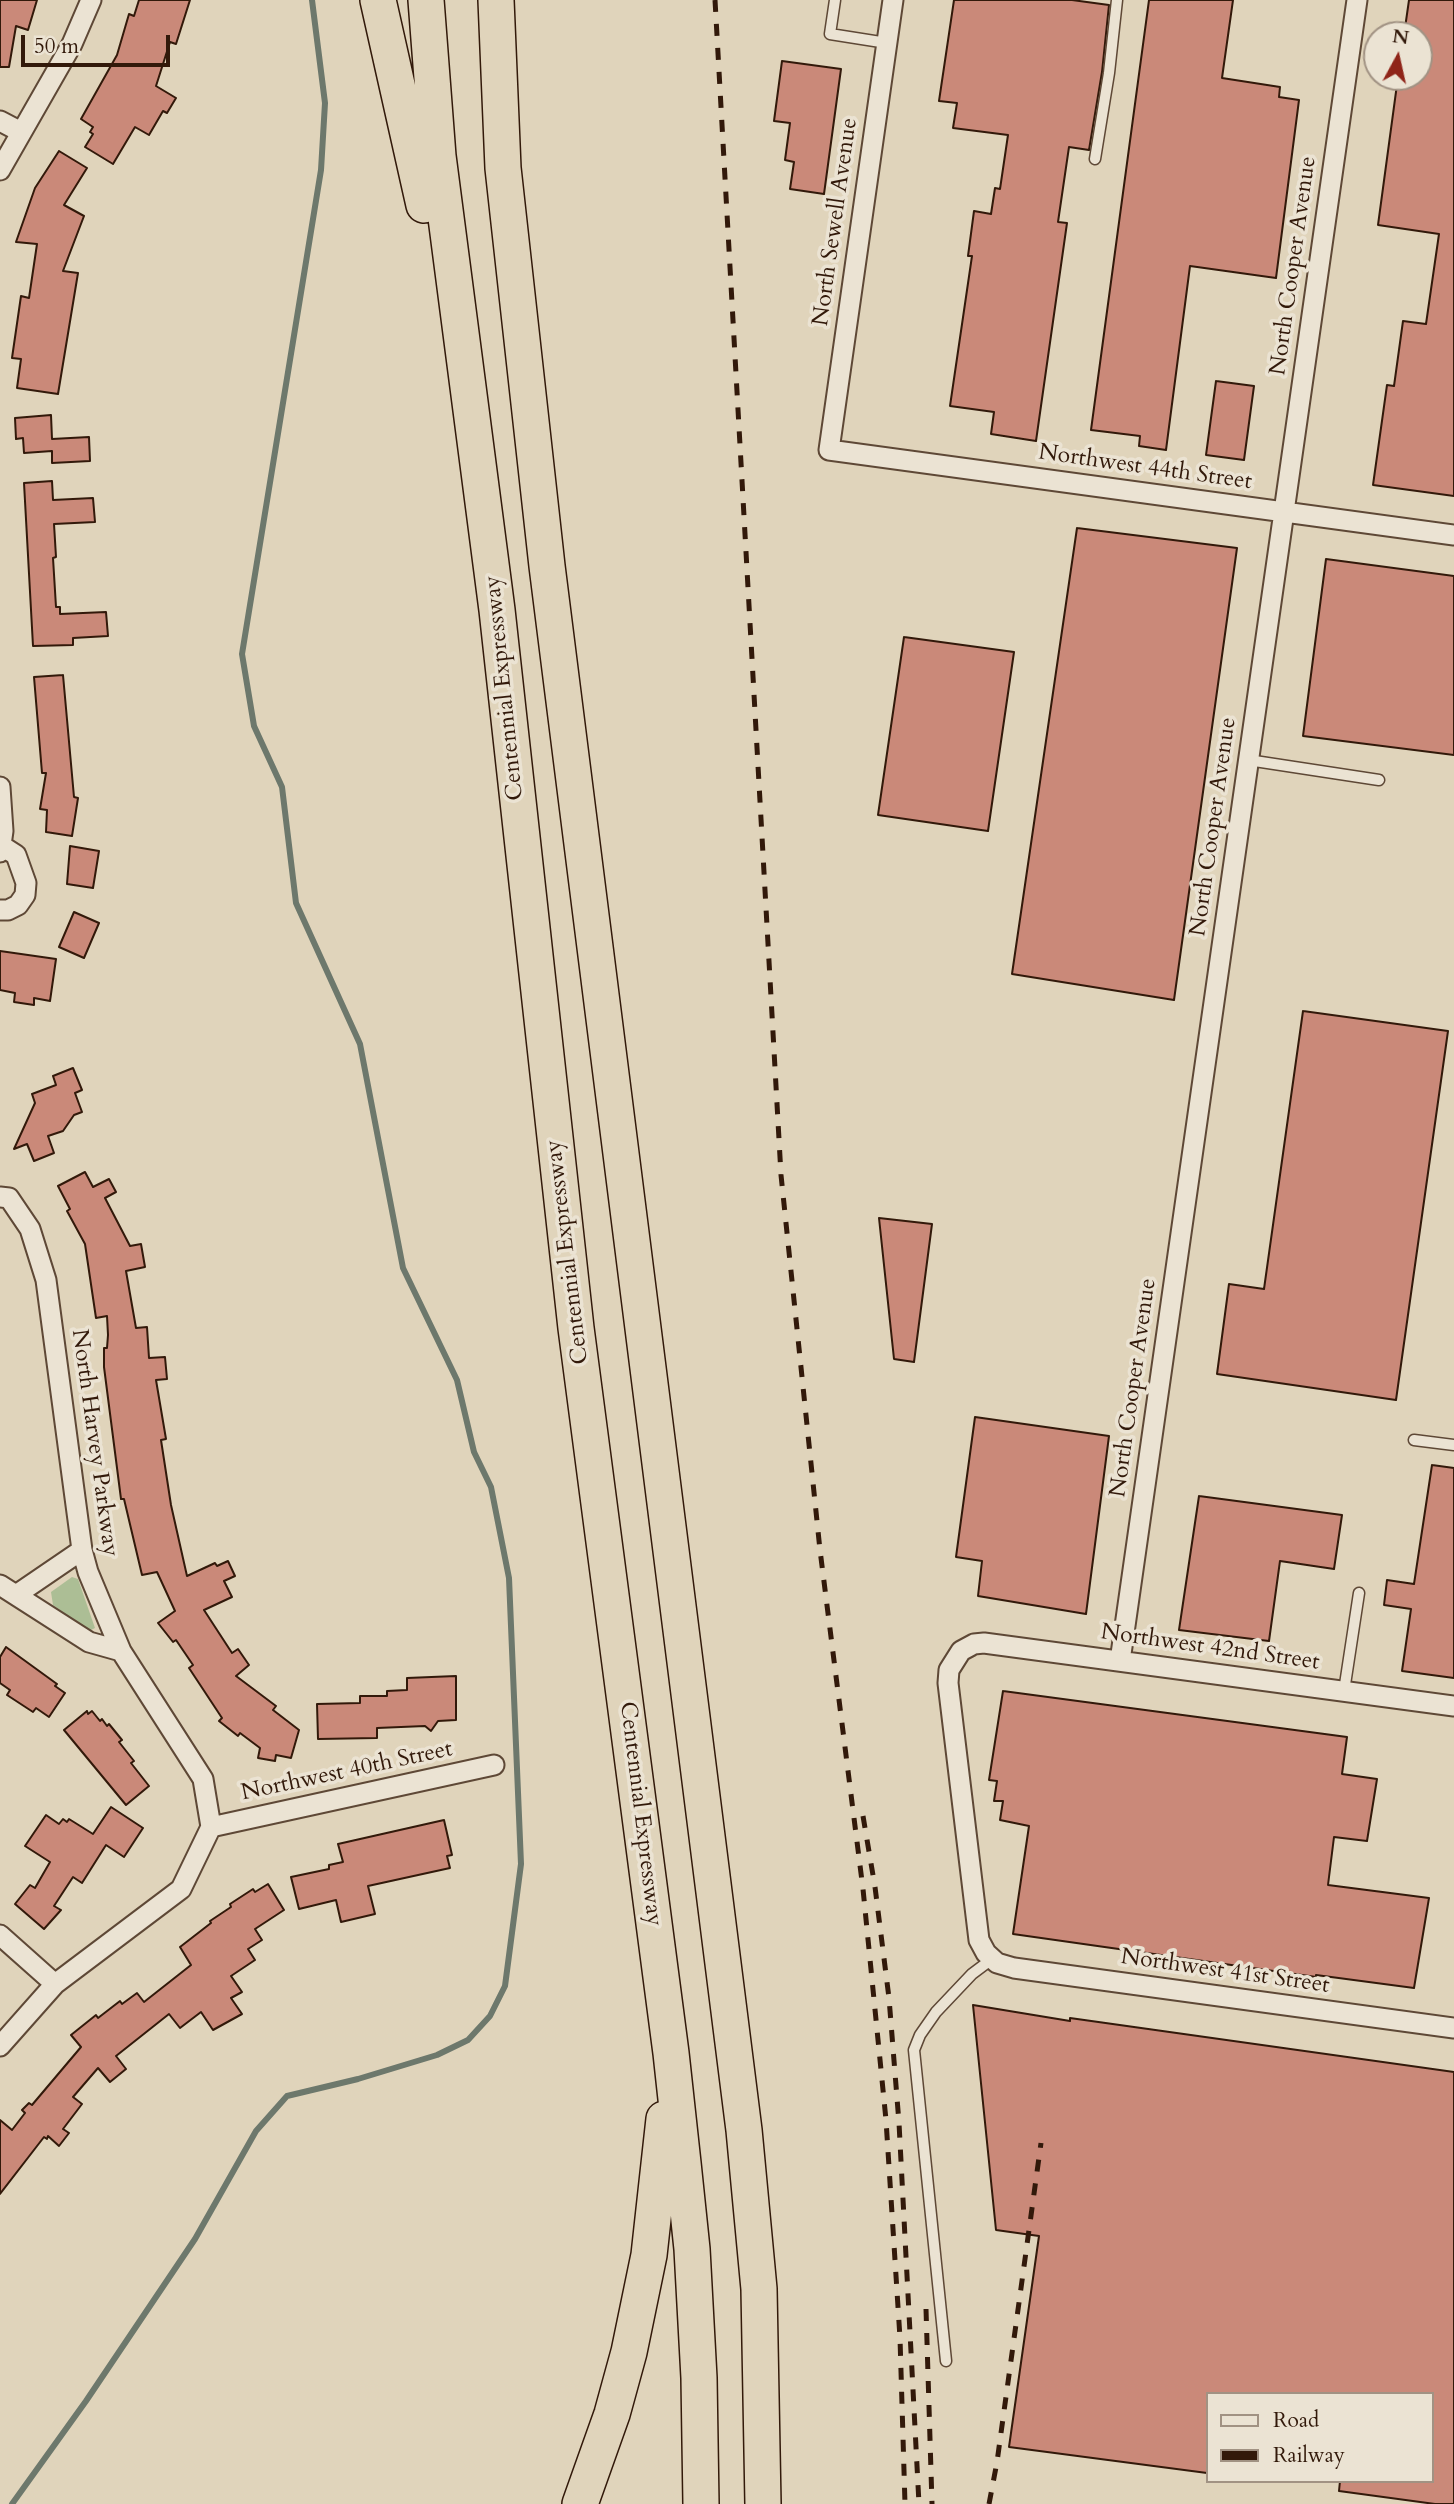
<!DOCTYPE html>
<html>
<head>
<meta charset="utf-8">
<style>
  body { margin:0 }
  #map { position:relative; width:1454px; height:2504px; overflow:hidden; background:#e0d4bb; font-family:Cardo,serif }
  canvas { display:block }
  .legend { position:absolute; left:1206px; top:2392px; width:228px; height:91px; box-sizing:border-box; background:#ebe3d3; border:2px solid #a19283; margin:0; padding:9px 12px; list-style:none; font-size:21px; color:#32190a }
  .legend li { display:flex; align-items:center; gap:14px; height:35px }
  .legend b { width:35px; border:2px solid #a19283 }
  .north { position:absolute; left:1363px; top:21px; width:70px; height:70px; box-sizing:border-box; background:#ebe3d3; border:2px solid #a19283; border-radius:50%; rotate:8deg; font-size:19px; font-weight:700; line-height:28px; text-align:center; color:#32190a }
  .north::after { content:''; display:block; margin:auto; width:24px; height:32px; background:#8f2418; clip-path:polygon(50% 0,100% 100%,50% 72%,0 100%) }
  .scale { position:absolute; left:21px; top:35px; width:149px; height:32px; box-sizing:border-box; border:4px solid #32190a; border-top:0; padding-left:9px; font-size:21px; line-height:24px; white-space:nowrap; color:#32190a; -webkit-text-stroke:5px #ebe3d3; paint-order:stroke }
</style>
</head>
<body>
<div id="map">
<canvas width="1454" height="2504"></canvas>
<ul class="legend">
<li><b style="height:9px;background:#ebe3d3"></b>Road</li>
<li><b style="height:9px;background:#32190a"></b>Railway</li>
</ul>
<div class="north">N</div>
<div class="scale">50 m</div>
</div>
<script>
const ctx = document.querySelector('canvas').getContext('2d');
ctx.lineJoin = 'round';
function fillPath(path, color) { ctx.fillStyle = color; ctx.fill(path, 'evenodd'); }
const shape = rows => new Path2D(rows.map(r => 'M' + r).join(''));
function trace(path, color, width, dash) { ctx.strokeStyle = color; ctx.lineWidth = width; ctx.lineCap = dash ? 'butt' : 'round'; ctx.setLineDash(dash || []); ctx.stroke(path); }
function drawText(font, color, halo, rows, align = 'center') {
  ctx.font = font + ' Cardo,serif'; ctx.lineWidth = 7; ctx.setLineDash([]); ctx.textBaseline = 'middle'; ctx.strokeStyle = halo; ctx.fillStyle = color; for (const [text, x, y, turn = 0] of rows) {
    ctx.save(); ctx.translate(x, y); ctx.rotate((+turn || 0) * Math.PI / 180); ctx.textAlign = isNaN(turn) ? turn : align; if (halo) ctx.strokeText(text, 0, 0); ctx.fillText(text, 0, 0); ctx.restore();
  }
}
const green = shape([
  [72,1577,78,1579,95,1628,89,1631,53,1605,51,1592]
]);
const stream = shape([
  [12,2504,86,2401,195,2239,256,2131,287,2096,358,2079,437,2055,468,2040,490,2016,505,1986,521,1864,509,1578,491,1487,474,1452,457,1380,403,1268,360,1044,296,903,282,787,254,726,242,654,321,170,325,103,312,0]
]);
const building = shape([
  [0,0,37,0,28,30,16,26,9,67,0,67,0,0],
  [139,0,190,0,176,44,170,42,156,86,176,98,167,113,163,111,149,135,135,127,113,164,85,147,93,134,90,132,93,127,81,119,117,55,129,14,134,16,139,0],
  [954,0,1072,0,1109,5,1102,72,1089,150,1069,147,1058,222,1067,223,1036,441,991,434,994,412,950,406,972,256,968,256,974,211,991,214,995,188,1000,189,1008,135,953,128,957,103,939,101,954,0],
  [1149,0,1233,0,1222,78,1280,87,1279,97,1299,100,1276,278,1190,266,1166,450,1139,446,1140,436,1091,430,1149,0],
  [1409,0,1454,0,1454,496,1373,485,1387,385,1394,386,1403,321,1426,324,1439,234,1378,225,1398,77,1419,77,1419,35,1404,35,1409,0],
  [782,61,841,69,824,194,790,189,794,162,785,160,790,123,774,121,782,61],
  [59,151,87,168,64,205,84,216,63,271,78,273,58,394,17,388,21,359,12,358,21,296,29,298,37,244,16,242,35,188,59,151],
  [1216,381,1254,386,1244,460,1206,455,1216,381],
  [51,415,52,439,89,437,90,461,52,463,52,451,24,453,23,438,16,439,15,418,51,415],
  [52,481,53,500,93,498,95,522,54,524,56,557,53,558,56,607,60,607,60,614,106,612,108,636,73,638,73,645,33,646,24,483,52,481],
  [1077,528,1237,548,1174,1000,1012,974,1077,528],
  [1326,559,1454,576,1454,755,1303,736,1326,559],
  [904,637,1014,652,988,831,878,815,904,637],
  [63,675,74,797,78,798,72,836,46,832,47,810,40,809,46,773,42,773,34,677,63,675],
  [70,846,99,851,93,888,67,884,70,846],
  [74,912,99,923,84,958,59,947,74,912],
  [0,951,56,959,50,1001,34,998,34,1005,14,1002,15,993,0,990,0,951],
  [1303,1011,1448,1031,1396,1400,1217,1374,1229,1284,1264,1289,1303,1011],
  [73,1068,82,1090,75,1093,82,1112,74,1115,63,1131,48,1136,54,1153,34,1161,27,1144,14,1149,35,1103,32,1094,56,1085,53,1076,73,1068],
  [85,1172,93,1187,109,1179,116,1192,105,1198,130,1246,141,1244,145,1267,126,1271,136,1328,147,1327,149,1358,165,1357,167,1379,156,1380,166,1439,161,1440,171,1505,187,1576,215,1563,217,1566,228,1561,235,1576,224,1581,232,1597,204,1610,232,1653,238,1649,249,1665,236,1676,276,1706,273,1710,299,1730,291,1758,276,1755,275,1761,258,1758,260,1748,240,1733,238,1736,219,1721,222,1718,189,1668,193,1665,176,1640,173,1642,158,1623,175,1611,157,1572,142,1575,124,1499,121,1499,104,1367,104,1348,107,1348,108,1335,107,1316,96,1318,85,1244,67,1211,70,1209,58,1186,85,1172],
  [879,1218,932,1224,914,1362,894,1359,879,1218],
  [975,1417,1109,1436,1086,1614,978,1596,982,1561,956,1557,975,1417],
  [1432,1465,1454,1468,1454,1678,1402,1671,1411,1609,1384,1605,1387,1580,1414,1584,1432,1465],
  [1199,1496,1342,1515,1334,1569,1280,1561,1269,1641,1179,1630,1199,1496],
  [6,1647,57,1684,55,1686,65,1693,49,1717,36,1708,33,1712,7,1695,10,1690,0,1683,0,1657,6,1647],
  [456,1676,456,1720,438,1721,431,1731,425,1726,377,1728,377,1738,318,1739,317,1704,360,1703,360,1696,387,1696,387,1691,407,1690,407,1678,456,1676],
  [1003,1691,1347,1737,1342,1774,1377,1779,1367,1841,1334,1837,1328,1885,1429,1898,1414,1988,1316,1975,1316,1977,1013,1934,1029,1826,1000,1820,1003,1801,994,1801,997,1781,989,1780,1003,1691],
  [87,1711,88,1714,92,1711,100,1721,102,1719,107,1726,109,1724,122,1740,119,1742,134,1761,131,1763,149,1786,126,1805,64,1730,87,1711],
  [111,1807,143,1828,124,1857,106,1845,82,1883,73,1877,54,1906,61,1910,44,1929,15,1904,30,1885,35,1888,50,1862,25,1846,46,1815,59,1824,63,1819,67,1822,69,1819,93,1834,111,1807],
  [444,1820,452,1855,447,1856,450,1868,368,1886,375,1914,341,1922,336,1900,299,1909,291,1877,329,1869,329,1865,343,1862,338,1844,444,1820],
  [268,1884,284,1910,255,1929,262,1940,248,1949,255,1960,231,1976,242,1992,231,1998,242,2014,213,2030,201,2012,180,2028,169,2014,116,2056,126,2069,110,2082,98,2068,73,2097,82,2104,63,2129,69,2133,59,2146,48,2136,47,2139,44,2137,0,2194,0,2120,12,2130,25,2113,22,2110,29,2103,32,2105,81,2047,71,2035,96,2015,98,2018,120,2001,122,2004,137,1993,144,2002,191,1965,180,1947,211,1923,210,1921,231,1907,230,1904,253,1889,255,1892,268,1884],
  [973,2005,1070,2021,1070,2018,1454,2072,1454,2504,1435,2504,1339,2491,1340,2481,1431,2481,1431,2394,1207,2394,1207,2473,1009,2447,1039,2236,996,2230,973,2005]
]);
const lane = shape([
  [835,0,830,34,887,43],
  [1095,159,1109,73,1117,0],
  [1248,760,1379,780],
  [1414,1440,1454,1445],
  [1344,1691,1359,1593],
  [946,2361,914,2050,920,2035,936,2012,972,1974,992,1959]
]);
const street = shape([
  [893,0,829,450,1454,535],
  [0,121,21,132],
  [0,170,72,44,91,0],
  [0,787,3,831,0,852],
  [0,910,8,910,18,905,25,895,26,883,16,855,2,846],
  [0,1197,9,1198,30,1229,46,1280,82,1550,88,1572,121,1651,203,1779,211,1827,181,1889,55,1984,0,2046],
  [0,1585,89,1642,121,1651],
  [16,1595,82,1550],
  [1120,1661,1357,0],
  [1454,1706,984,1643,974,1644,961,1651,949,1670,948,1683,979,1940,986,1953,997,1963,1014,1968,1454,2028],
  [211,1827,494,1765],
  [0,1935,55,1984]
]);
const highway = shape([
  [378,0,424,205],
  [426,0,438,156,497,610,576,1328,671,2053,683,2163,692,2249,699,2378,701,2504],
  [496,0,503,168,547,566,744,2130,759,2289,763,2504],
  [580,2504,612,2414,629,2352,649,2255,664,2119]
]);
const rail = shape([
  [715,0,781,1175,820,1550,863,1889,886,2120,900,2338,905,2504],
  [863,1816,875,1887,889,1998,899,2123,919,2504],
  [926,2309,932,2504],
  [989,2504,997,2462,1041,2143]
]);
const streetNames = [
  ["North Sewell Avenue",836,222,-82],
  ["North Cooper Avenue",1294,266,-82],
  ["Northwest 44th Street",1145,468,8],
  ["Centennial Expressway",505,688,-96],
  ["North Cooper Avenue",1214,827,-82],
  ["Centennial Expressway",568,1252,-97],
  ["North Cooper Avenue",1134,1388,-82],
  ["North Harvey Parkway",94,1443,82],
  ["Northwest 42nd Street",1210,1648,8],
  ["Northwest 40th Street",347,1772,-12],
  ["Centennial Expressway",640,1814,83],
  ["Northwest 41st Street",1225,1972,8]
];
fillPath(green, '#acbe95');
trace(stream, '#6d786c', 6);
fillPath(building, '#ca8979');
trace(building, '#32190a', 2);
trace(lane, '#5e4836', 13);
trace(street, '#5e4836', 23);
trace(highway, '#32190a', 38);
trace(lane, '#ebe3d3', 10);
trace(street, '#ebe3d3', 19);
trace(highway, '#e0d4bb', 35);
trace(rail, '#32190a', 5, [12, 12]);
drawText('23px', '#32190a', '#ebe3d3', streetNames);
</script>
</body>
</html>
